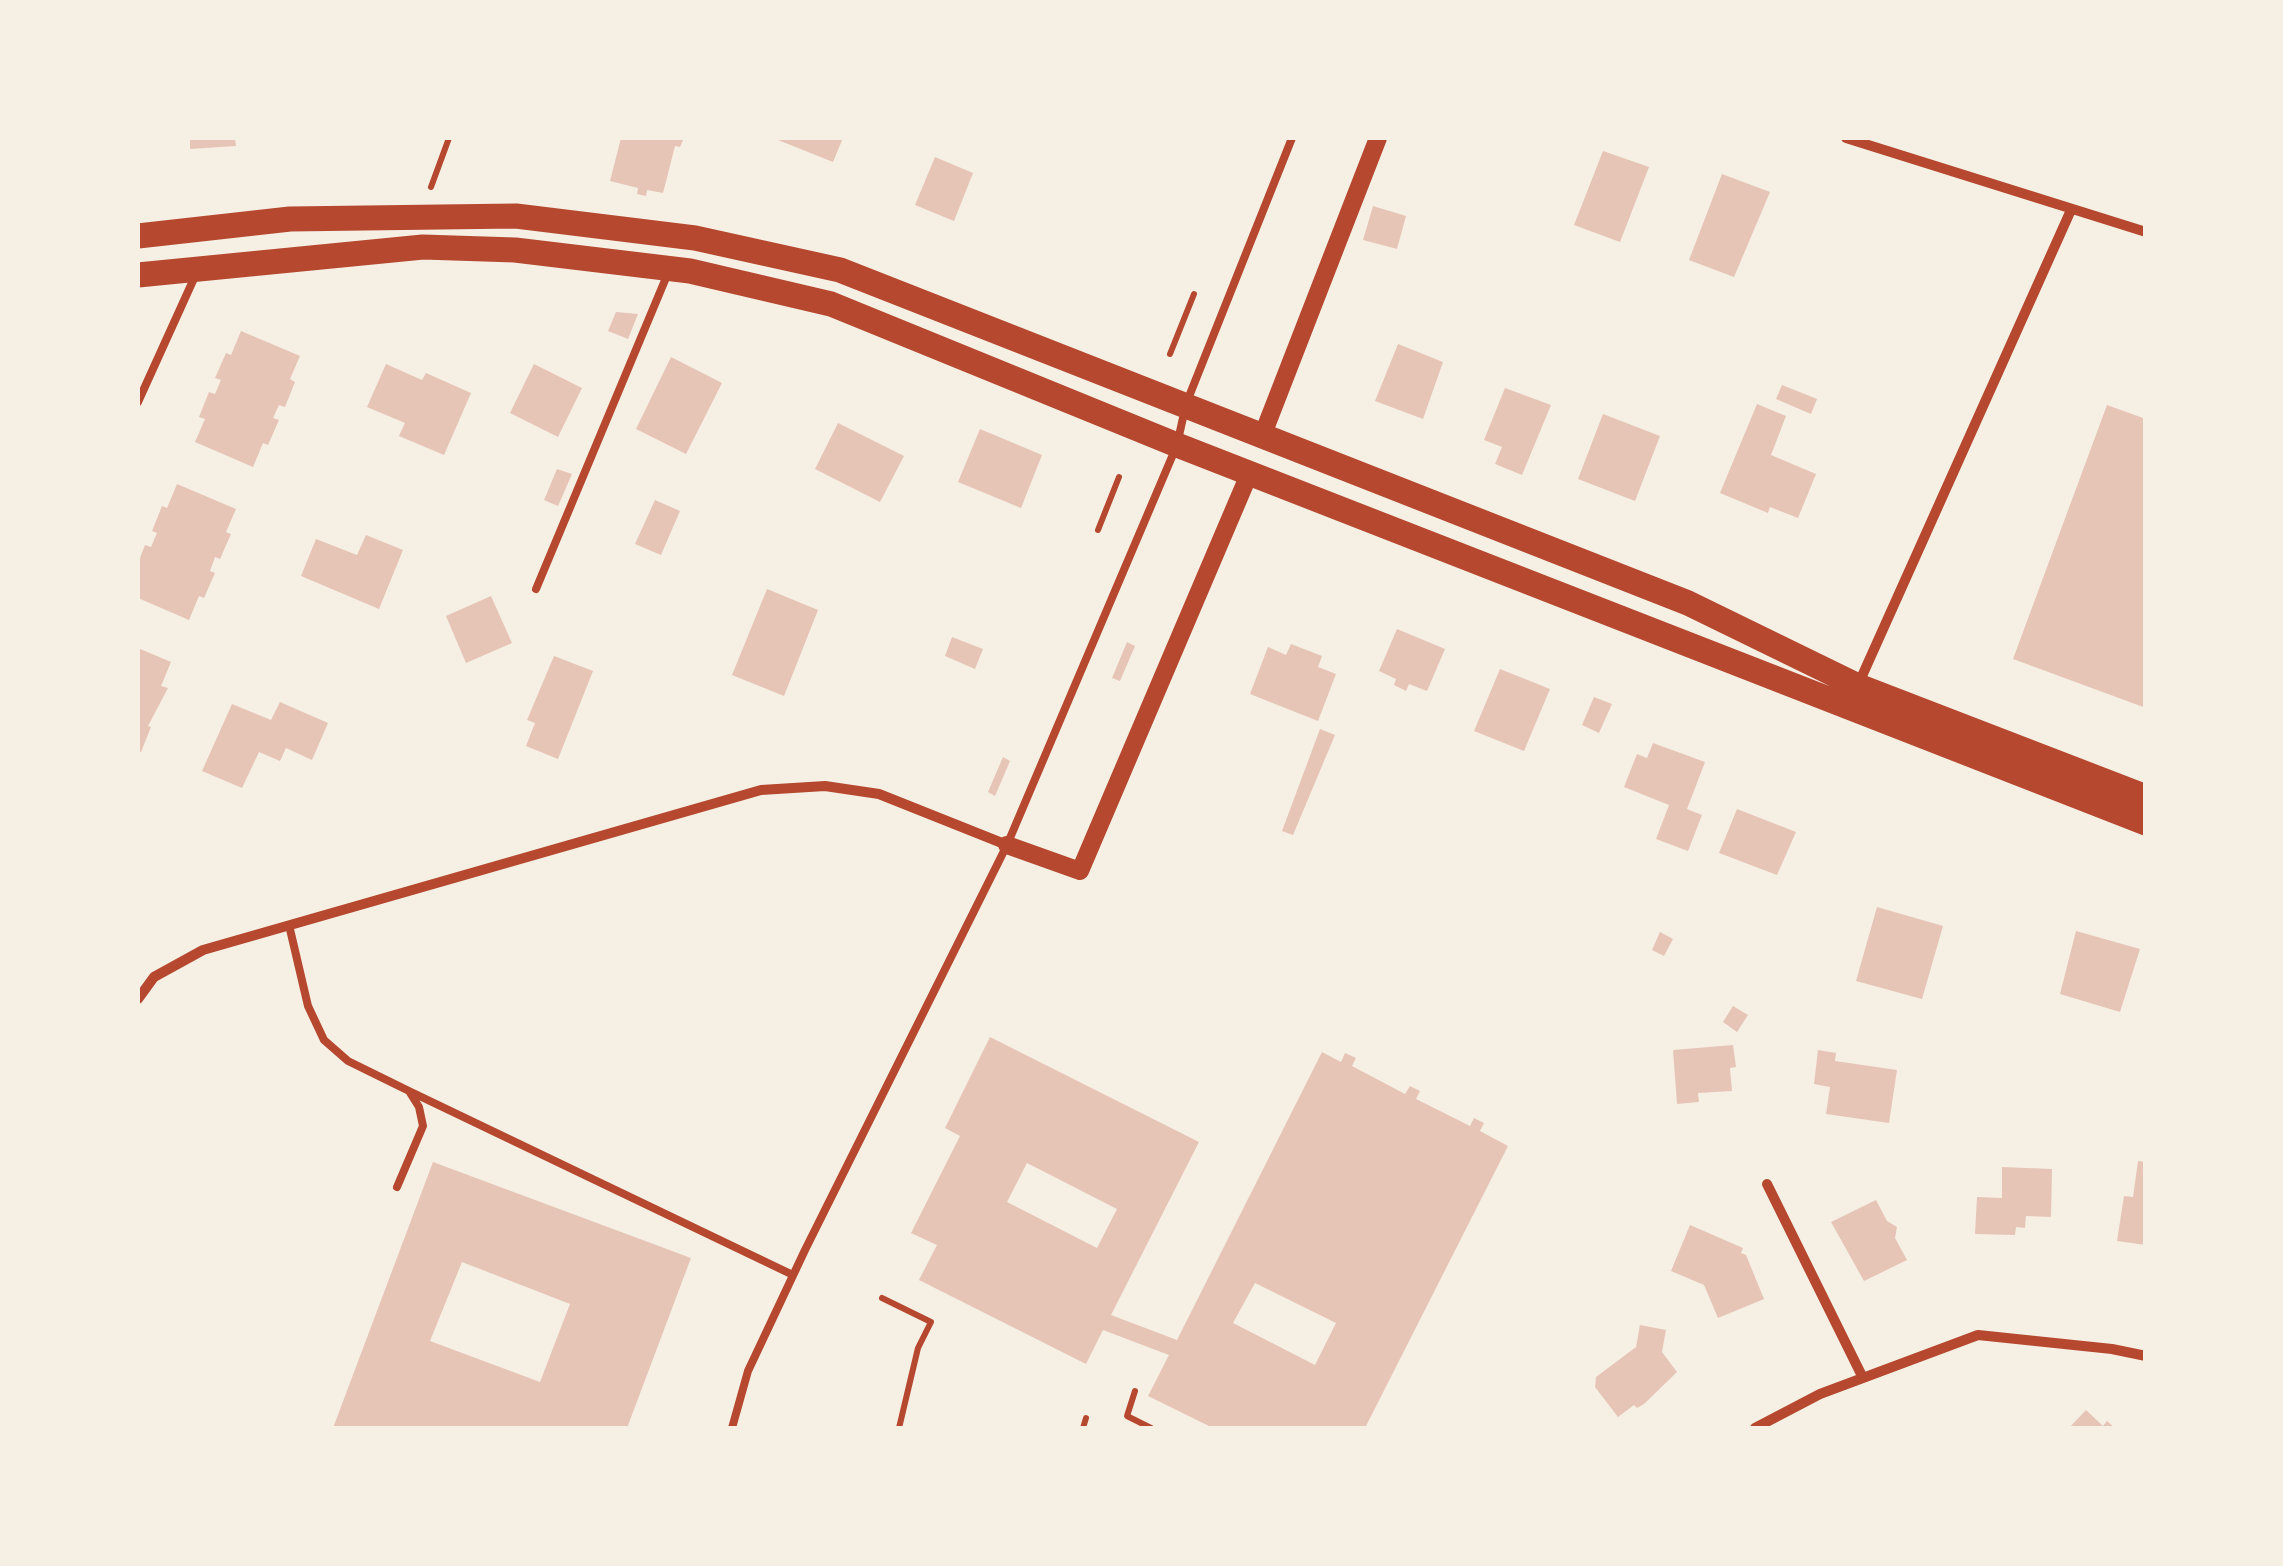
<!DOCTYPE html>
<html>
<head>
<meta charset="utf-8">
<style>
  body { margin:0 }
  #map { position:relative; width:2283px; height:1566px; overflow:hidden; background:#f6efe4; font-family:Barlow,sans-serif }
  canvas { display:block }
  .frame { position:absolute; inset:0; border:140px solid #f6efe4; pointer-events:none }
</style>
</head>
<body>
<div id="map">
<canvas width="2283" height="1566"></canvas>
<div class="frame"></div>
</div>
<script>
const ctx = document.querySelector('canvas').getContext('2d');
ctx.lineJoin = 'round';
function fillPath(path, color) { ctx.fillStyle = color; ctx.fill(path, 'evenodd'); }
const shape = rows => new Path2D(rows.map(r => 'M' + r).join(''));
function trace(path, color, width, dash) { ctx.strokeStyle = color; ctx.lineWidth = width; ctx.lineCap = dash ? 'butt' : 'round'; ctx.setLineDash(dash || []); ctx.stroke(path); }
const building = shape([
  [190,138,235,138,236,146,190,149],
  [621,138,651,140,652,138,684,138,680,147,675,146,663,193,647,190,646,196,637,194,638,188,610,181],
  [773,138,843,138,833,162],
  [1603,151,1649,167,1620,242,1574,225],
  [935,157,973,173,954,221,915,205],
  [1722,174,1770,192,1734,277,1689,260],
  [1373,206,1406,216,1397,249,1363,240],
  [616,312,638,314,628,339,608,331],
  [241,331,300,356,290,379,295,382,285,407,279,405,273,418,279,420,268,445,263,443,253,467,195,442,205,419,199,417,209,392,215,394,221,380,215,378,226,353,231,355],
  [1398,344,1443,362,1423,419,1375,401],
  [671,357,722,383,686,454,636,429],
  [386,364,422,380,426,373,471,393,444,455,399,436,405,423,367,407],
  [534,364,582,388,558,437,510,413],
  [1782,385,1817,399,1811,414,1776,399],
  [1505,388,1551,405,1522,475,1495,464,1502,447,1484,440],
  [1757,404,1786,416,1771,455,1816,474,1798,518,1770,507,1768,513,1720,493],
  [2107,405,2146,419,2146,708,2013,659],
  [1603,414,1660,436,1635,501,1578,479],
  [838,423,904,456,880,502,815,469],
  [980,429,1042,455,1021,508,958,482],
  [557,469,572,474,558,506,544,500],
  [177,484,236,509,226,532,231,534,220,559,215,557,210,571,215,573,204,598,199,596,189,620,138,598,140,572,138,563,145,545,151,547,157,533,152,531,162,506,167,508],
  [655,500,680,511,661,555,635,544],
  [366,535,403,550,379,609,301,576,316,539,357,555],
  [767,589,818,610,784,696,732,675],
  [491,596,512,643,466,663,446,616],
  [1397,629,1445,649,1427,691,1409,684,1406,691,1394,685,1396,679,1379,671],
  [952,637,983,649,975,669,945,656],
  [1127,642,1135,646,1120,681,1112,678],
  [1291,644,1322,656,1318,667,1336,674,1318,721,1250,694,1268,647,1286,655],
  [138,648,171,662,161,686,168,688,148,726,151,727,141,752,138,751],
  [554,656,593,671,558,759,526,746,535,723,527,720],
  [1500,669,1550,689,1524,751,1474,731],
  [1594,697,1612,704,1599,733,1582,725],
  [280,702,328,723,312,760,286,748,280,761,259,752,242,788,202,771,232,704,271,720],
  [1320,729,1335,735,1293,835,1282,831],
  [1653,743,1705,762,1687,809,1702,815,1688,851,1656,839,1669,805,1624,787,1637,754,1647,758],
  [1003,757,1010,761,995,796,988,792],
  [1737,809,1796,832,1777,875,1719,853],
  [1877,907,1943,926,1922,999,1856,981],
  [2076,931,2140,949,2120,1012,2060,994],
  [1660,932,1673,939,1664,956,1652,950],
  [1733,1006,1748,1015,1737,1032,1723,1022],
  [990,1037,1199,1142,1111,1315,1177,1340,1322,1052,1341,1062,1345,1053,1356,1058,1352,1066,1405,1094,1410,1086,1420,1091,1416,1099,1470,1126,1474,1118,1484,1123,1480,1131,1508,1146,1365,1428,1213,1428,1148,1396,1169,1355,1103,1330,1086,1364,919,1280,937,1245,911,1233,960,1136,945,1128],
  [1027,1163,1117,1209,1097,1248,1007,1202],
  [1255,1283,1336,1323,1315,1365,1233,1323],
  [1733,1045,1736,1067,1730,1068,1732,1091,1698,1093,1699,1102,1677,1104,1673,1050],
  [1818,1050,1836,1053,1835,1061,1897,1070,1889,1123,1826,1114,1830,1087,1814,1084],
  [2138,1161,2146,1162,2146,1245,2117,1241,2124,1196,2133,1197],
  [433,1162,691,1258,627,1428,333,1428],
  [462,1262,570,1304,540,1382,430,1341],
  [2002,1167,2052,1169,2051,1217,2026,1216,2025,1228,2016,1227,2015,1235,1975,1234,1977,1197,2002,1198],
  [1876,1200,1887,1221,1897,1227,1895,1238,1907,1260,1864,1281,1831,1222],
  [1690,1225,1743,1248,1741,1253,1746,1255,1764,1299,1718,1318,1704,1285,1671,1271],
  [1640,1325,1666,1330,1662,1352,1677,1372,1644,1404,1637,1408,1634,1405,1618,1417,1595,1387,1596,1377,1636,1347],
  [2086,1410,2103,1426,2107,1421,2115,1428,2069,1428]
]);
const path = shape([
  [431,187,449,138],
  [1170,354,1194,294],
  [1098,530,1119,477],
  [882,1298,931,1322,918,1348,899,1428],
  [1135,1391,1127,1416,1151,1428],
  [1083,1428,1086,1418]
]);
const service = shape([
  [138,402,196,274],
  [536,589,668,273],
  [289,925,308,1006,324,1040,348,1061,409,1091,419,1107,423,1126,397,1187],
  [409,1091,793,1275],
  [732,1428,748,1371,805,1250,1007,845,1177,445,1186,404,1292,138]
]);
const minor = shape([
  [1846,138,2146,232],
  [1858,685,2071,210],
  [138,999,154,977,203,950,761,790,825,786,879,794,1007,845],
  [1767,1184,1863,1378],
  [1755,1428,1820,1394,1978,1335,2112,1349,2146,1356]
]);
const tertiary = shape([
  [1263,434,1378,138],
  [1007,845,1080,871,1250,472]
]);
const primary = shape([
  [138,236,290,219,516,216,695,238,840,270,1688,603,1858,686,2146,797],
  [138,275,423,247,515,250,690,271,831,304,1177,445,2146,823]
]);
fillPath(building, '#e6c5b7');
trace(path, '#b5482f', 6);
trace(service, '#b5482f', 8);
trace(minor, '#b5482f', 10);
trace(tertiary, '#b5482f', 18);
trace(primary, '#b5482f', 25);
</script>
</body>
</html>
